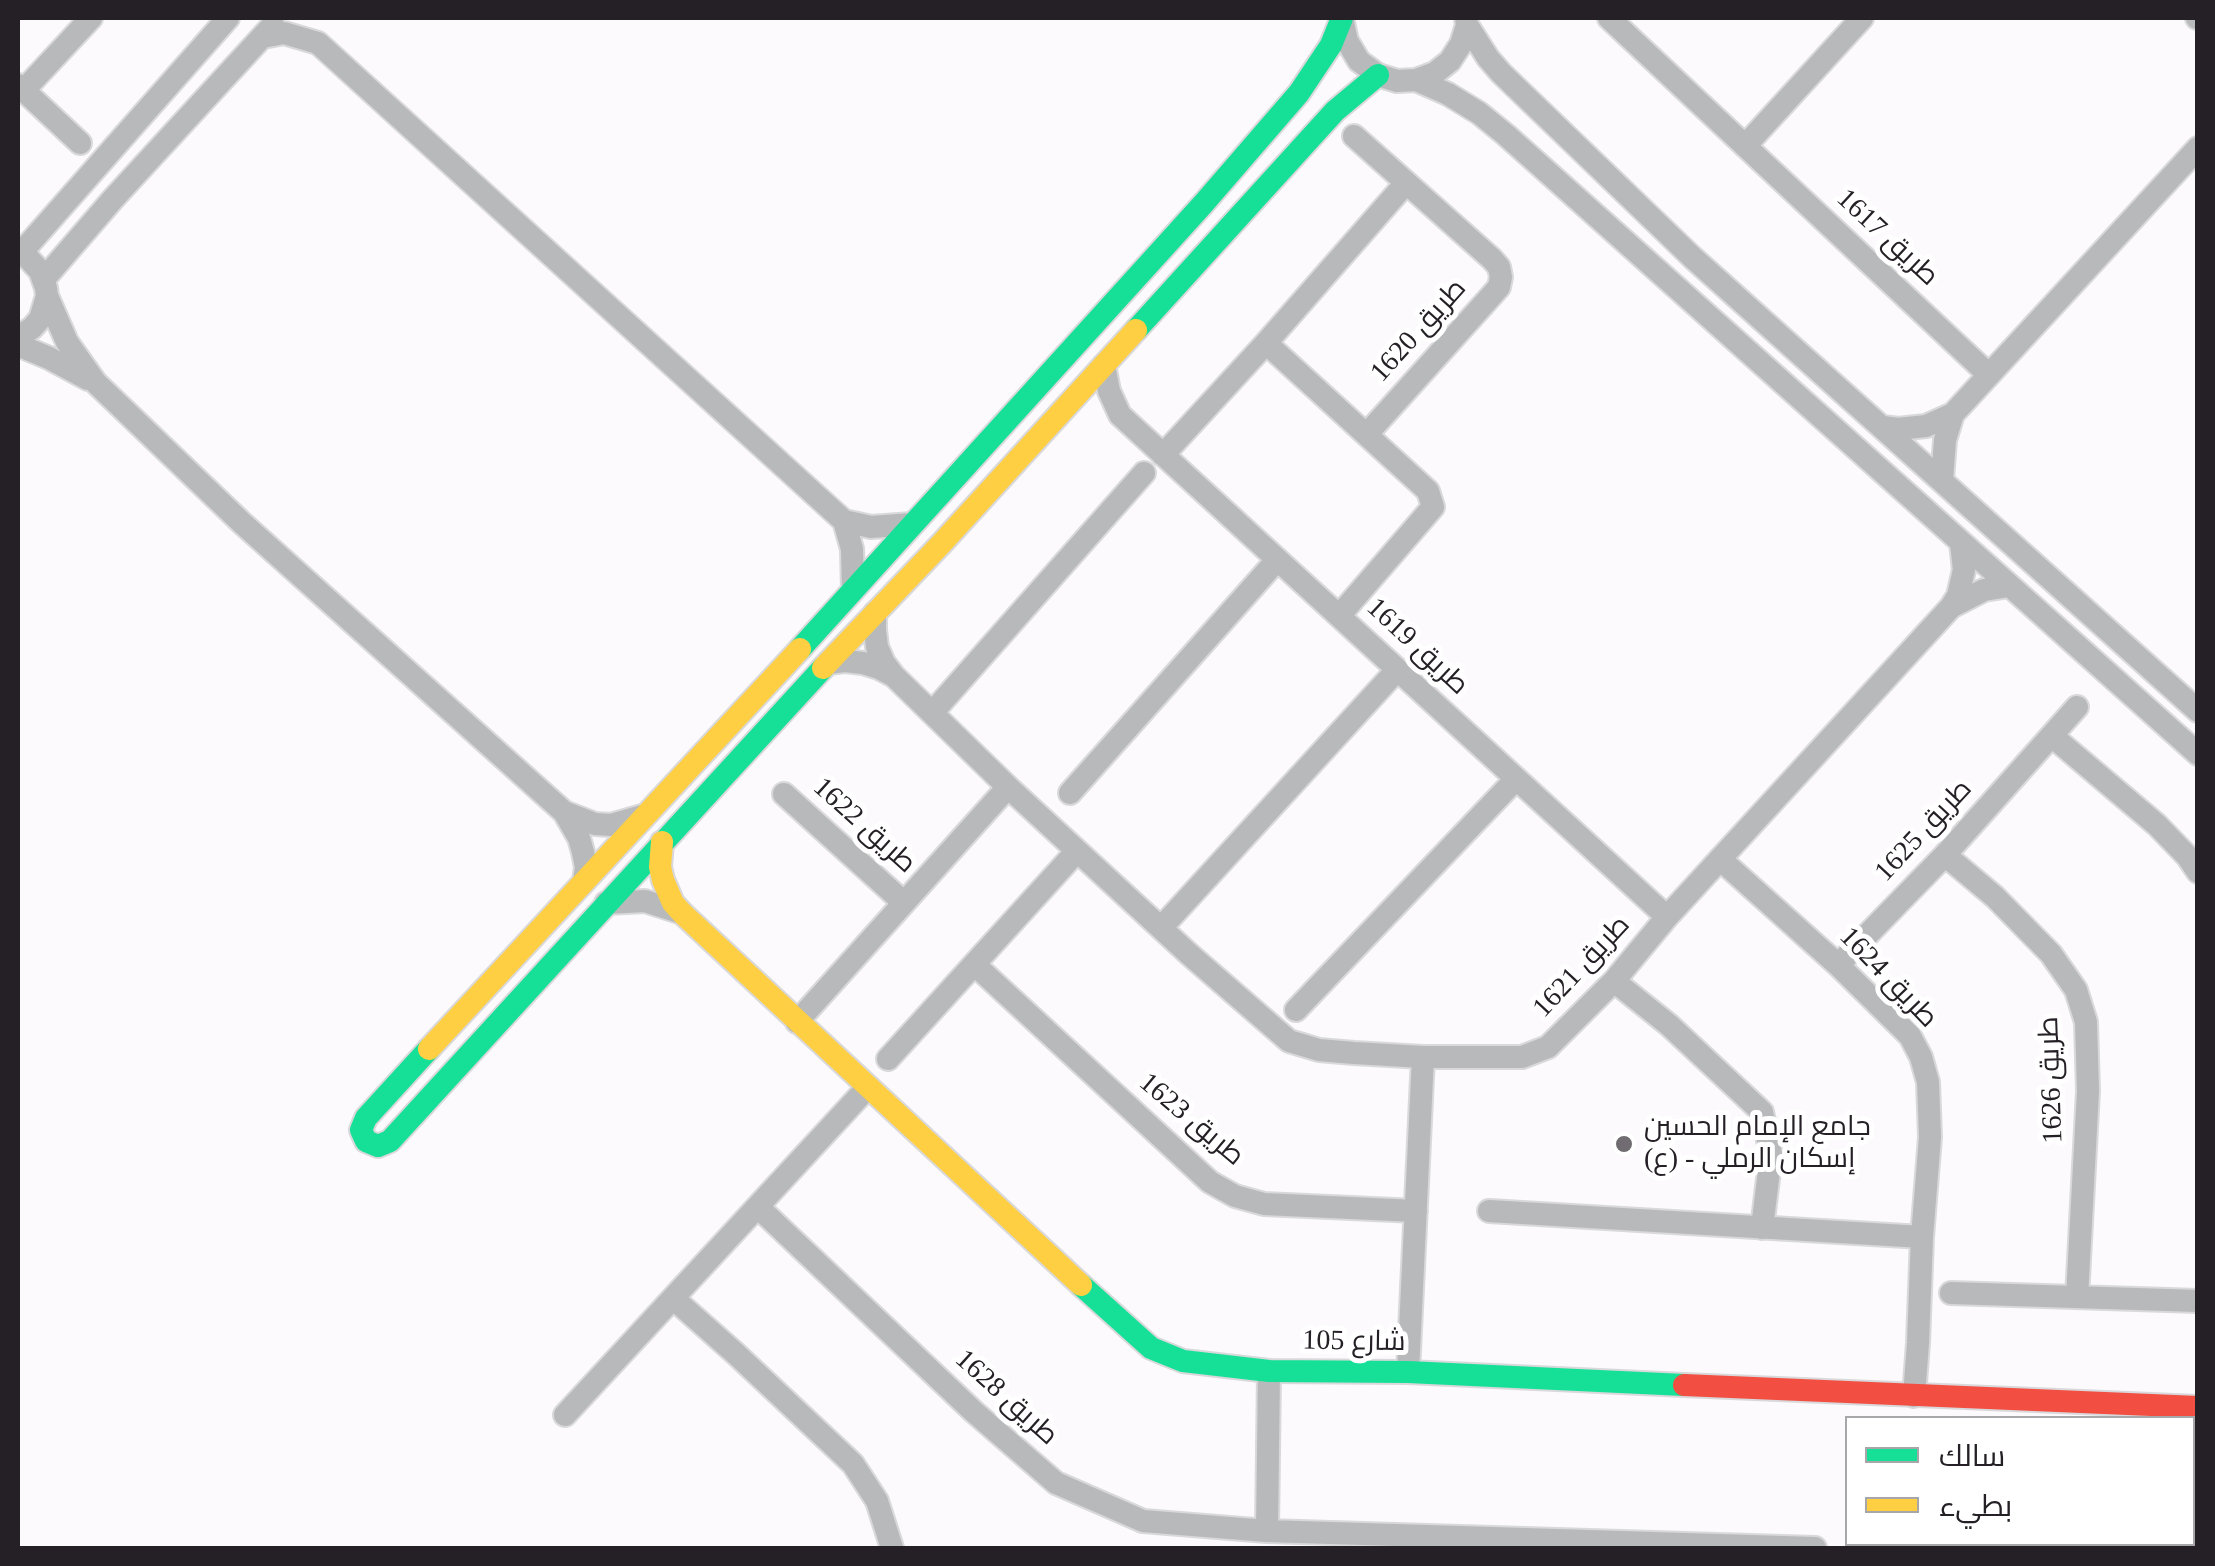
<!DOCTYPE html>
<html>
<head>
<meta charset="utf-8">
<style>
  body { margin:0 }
  #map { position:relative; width:2215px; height:1566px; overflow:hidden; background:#fcfafd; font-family:"Times New Roman",Cairo,serif }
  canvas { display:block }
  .frame { position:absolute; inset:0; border:20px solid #242025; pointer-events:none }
  .legend { position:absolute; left:1845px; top:1416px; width:350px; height:130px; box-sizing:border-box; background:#fff; border:2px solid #a7a6a8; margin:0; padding:12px 18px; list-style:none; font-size:30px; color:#242025 }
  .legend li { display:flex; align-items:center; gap:20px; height:50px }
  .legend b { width:50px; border:2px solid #a7a6a8 }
</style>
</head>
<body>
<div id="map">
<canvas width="2215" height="1566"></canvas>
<div class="frame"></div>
<ul class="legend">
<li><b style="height:12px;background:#16e098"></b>سالك</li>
<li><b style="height:12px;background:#ffcf43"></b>بطيء</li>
</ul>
</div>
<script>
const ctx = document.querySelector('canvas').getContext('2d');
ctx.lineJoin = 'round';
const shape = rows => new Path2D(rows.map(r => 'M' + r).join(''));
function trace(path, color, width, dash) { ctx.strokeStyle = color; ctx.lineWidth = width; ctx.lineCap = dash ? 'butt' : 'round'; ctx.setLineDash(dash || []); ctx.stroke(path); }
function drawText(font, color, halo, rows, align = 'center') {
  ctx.font = font + ' "Times New Roman",Cairo,serif'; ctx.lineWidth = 10; ctx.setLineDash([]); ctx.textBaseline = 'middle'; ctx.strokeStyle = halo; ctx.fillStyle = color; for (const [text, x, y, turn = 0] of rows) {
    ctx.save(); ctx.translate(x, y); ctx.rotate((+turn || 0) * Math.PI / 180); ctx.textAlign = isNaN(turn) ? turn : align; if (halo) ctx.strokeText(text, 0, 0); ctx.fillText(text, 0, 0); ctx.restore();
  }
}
const street = shape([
  [1342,18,1347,41,1359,61,1378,75,1397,81,1416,80,1435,73,1450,61,1461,44,1467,25,1466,18],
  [1609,18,1988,374],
  [2197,18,2198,18],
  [1467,25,1488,58,1501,73,1692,257,2198,711],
  [263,37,284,33,318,43,844,521,871,527,912,524],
  [1416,80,1448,94,1479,113,1506,135,2198,754],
  [18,85,80,143],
  [24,90,91,18],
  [1354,136,1492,259,1499,267,1501,277,1499,287,1492,295,1367,434],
  [1745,146,1862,18],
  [18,252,28,258,40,271,46,288,47,296,40,319,32,328,18,337],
  [21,253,228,18],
  [44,279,113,199,273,25],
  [47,296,67,342,96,383,242,523,564,812,579,838,583,852,586,867,584,881],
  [1266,343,1428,491,1433,507,1339,616],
  [18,345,49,358,88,379],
  [1104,365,1109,391,1120,415,1667,917],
  [1883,427,1898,429,1926,426,1953,414,2198,148],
  [1163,455,1266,343,1406,183],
  [1942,480,1945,440,1953,414],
  [844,521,852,549,853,590],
  [1951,607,1984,590,2009,586],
  [875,613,875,630,877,647,884,663,894,676,1008,787,1189,954,1289,1041,1319,1050,1354,1053,1423,1057,1522,1057,1548,1047,1614,981,1667,917,1951,607,1958,596,1964,570,1961,543],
  [828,663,845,661,863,663,879,668,894,676],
  [932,713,1144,473],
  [2052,736,2157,825,2187,856,2198,872],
  [1070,793,1277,560],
  [784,794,903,902],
  [564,812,595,824,611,825,642,816],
  [1945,855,1995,897,2051,954,2076,990,2086,1022,2088,1091,2077,1297],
  [1720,859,1838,965,1910,1036,1921,1057,1928,1082,1930,1137,1922,1237,1918,1343,1914,1396],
  [606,903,645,901,682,913],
  [1161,928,1397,670],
  [975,965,1210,1182,1235,1196,1264,1204,1416,1211],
  [1838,965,1945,855,2077,707],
  [1614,981,1669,1025,1762,1112,1771,1154,1762,1228],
  [1296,1010,1516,779],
  [797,1022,1008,787],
  [888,1059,1077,851],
  [758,1207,973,1411,1056,1483,1143,1521,1267,1531,1815,1548],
  [1489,1211,1922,1237],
  [1951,1293,2198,1301],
  [674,1299,736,1354,853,1464,877,1501,892,1548],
  [1408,1372,1423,1057],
  [565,1415,867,1088],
  [1267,1531,1269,1371],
  [2050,1548,2050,1544]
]);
const fast = shape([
  [1136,330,1335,111,1378,75],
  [800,649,1204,203,1299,93,1331,45,1342,18],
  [429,1049,366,1118,361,1130,366,1141,378,1146,390,1141,823,668],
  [1081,1285,1151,1348,1183,1361,1269,1371,1408,1372,1684,1385]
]);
const slow = shape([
  [823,668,942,543,1136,330],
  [662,842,660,867,663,880,673,903,682,913,1081,1285],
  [429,1049,800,649]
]);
const jam = shape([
  [1684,1385,2198,1407]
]);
const markers = [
  [1624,1144,10,"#706c71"]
];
const streetNames = [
  ["طريق 1617",1887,238,43],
  ["طريق 1620",1419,331,-48],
  ["طريق 1619",1417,647,43],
  ["طريق 1622",864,826,42],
  ["طريق 1625",1924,831,-47],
  ["طريق 1621",1582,967,-47],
  ["طريق 1624",1888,978,46],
  ["طريق 1626",2052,1080,-92],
  ["طريق 1623",1191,1120,40],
  ["شارع 105",1354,1342,1],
  ["طريق 1628",1006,1398,42]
];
const poiNames = [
  ["جامع الإمام الحسين",1644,1128],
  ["(ع) - إسكان الرملي",1644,1160]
];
trace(street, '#d9d8da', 26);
trace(fast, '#d9d8da', 26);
trace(slow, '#d9d8da', 26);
trace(jam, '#d9d8da', 26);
trace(street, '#b8b9ba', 22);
trace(fast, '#16e098', 22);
trace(slow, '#ffcf43', 22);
trace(jam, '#f24e42', 22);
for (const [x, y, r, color] of markers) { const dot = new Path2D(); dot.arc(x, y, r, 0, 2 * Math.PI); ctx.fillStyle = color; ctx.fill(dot); trace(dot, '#fff', 4); }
drawText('28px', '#242025', '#fff', streetNames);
drawText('28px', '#242025', '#fff', poiNames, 'left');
</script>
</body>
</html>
